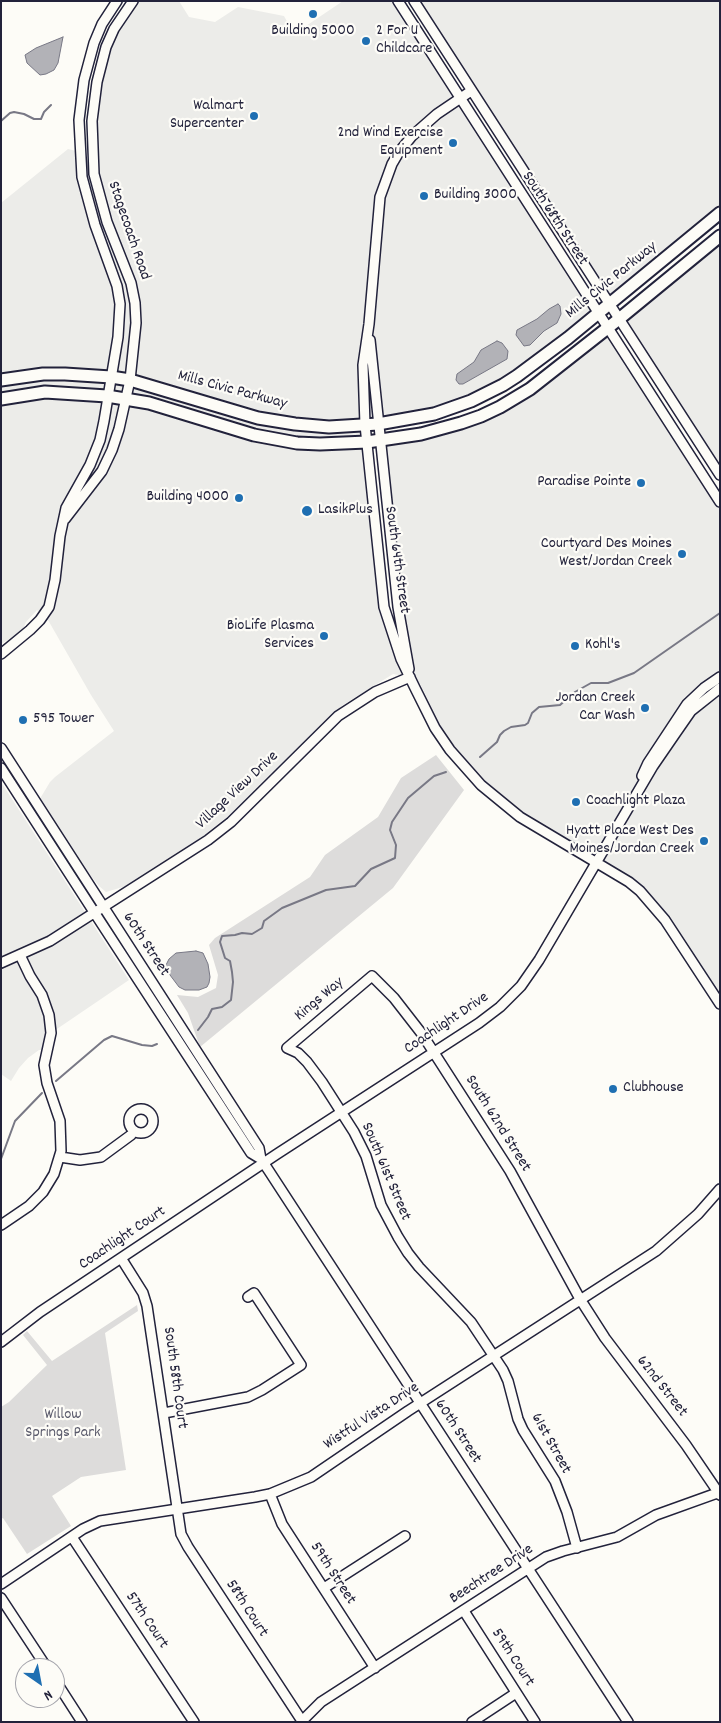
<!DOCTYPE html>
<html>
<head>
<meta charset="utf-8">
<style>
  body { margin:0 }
  #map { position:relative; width:721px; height:1723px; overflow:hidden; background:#fdfcf7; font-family:Dekko,sans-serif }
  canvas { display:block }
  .frame { position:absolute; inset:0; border:2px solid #22223b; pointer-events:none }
  .north { position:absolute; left:15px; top:1658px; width:50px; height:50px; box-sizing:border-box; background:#fdfcf7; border:1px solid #a5a5ac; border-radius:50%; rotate:147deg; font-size:14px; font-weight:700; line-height:20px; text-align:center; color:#22223b }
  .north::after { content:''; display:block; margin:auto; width:18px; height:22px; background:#1f6fb2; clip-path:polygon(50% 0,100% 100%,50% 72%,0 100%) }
</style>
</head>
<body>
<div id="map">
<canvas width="721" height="1723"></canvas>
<div class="frame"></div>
<div class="north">N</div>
</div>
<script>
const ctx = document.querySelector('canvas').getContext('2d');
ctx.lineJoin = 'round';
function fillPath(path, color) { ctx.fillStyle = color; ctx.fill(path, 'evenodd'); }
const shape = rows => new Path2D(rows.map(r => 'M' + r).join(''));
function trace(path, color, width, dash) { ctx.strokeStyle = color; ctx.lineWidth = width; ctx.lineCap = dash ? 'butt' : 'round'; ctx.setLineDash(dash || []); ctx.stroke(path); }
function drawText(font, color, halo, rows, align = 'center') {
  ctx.font = font + ' Dekko,sans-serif'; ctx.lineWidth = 4.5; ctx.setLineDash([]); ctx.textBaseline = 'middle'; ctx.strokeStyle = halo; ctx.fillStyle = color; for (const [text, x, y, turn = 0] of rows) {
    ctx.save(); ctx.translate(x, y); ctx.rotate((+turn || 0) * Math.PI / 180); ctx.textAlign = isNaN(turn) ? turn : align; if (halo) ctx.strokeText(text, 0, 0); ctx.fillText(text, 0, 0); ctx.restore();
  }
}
const built = shape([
  [133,1,179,1,189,17,215,22,238,7,284,16,294,34,343,1,398,1,597,314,471,401,365,425,384,607,409,675,380,441,500,407,607,329,720,502,720,1004,640,891,520,817,450,750,410,677,393,674,343,705,232,813,190,846,126,886,106,892,99,886,86,870,41,800,41,797,50,782,55,777,114,731,91,695,48,620,37,610,26,622,22,631,1,644,1,203,68,149,80,152,82,176,94,174,92,121,101,63],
  [414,1,720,1,720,213,609,304],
  [720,236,720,475,619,319],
  [1,782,129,980,51,1033,46,1050,39,1050,28,1058,19,1068,11,1081,1,1074]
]);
const green = shape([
  [436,755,464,790,393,888,200,1047,188,1013,177,995,198,997,216,988,218,975,209,945,215,938,310,877,325,855,378,817,401,778],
  [137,1305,138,1311,105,1333,126,1470,81,1477,52,1496,71,1526,27,1554,3,1518,1,1519,1,1407,9,1402,47,1365,23,1335,27,1331,52,1361]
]);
const water = shape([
  [63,37,58,63,54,70,46,74,40,75,27,63,25,55,36,48,63,37],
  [558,304,560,306,561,314,557,323,544,331,530,345,524,346,516,335,517,330,537,319,549,309,558,304],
  [497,341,502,343,508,351,507,359,463,384,459,384,456,380,457,374,474,362,481,350,497,341],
  [196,951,203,953,208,964,210,977,209,983,207,987,199,990,185,990,179,987,167,971,166,965,169,959,176,953,196,951]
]);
const stream = shape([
  [1,121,10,113,14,112,24,114,34,119,41,119,44,112,51,105],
  [480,757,497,742,500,735,504,731,511,727,525,725,528,723,532,713,539,707,560,705,575,692,591,683,608,683,634,673,720,613],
  [198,1030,208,1017,212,1009,222,1007,231,1000,233,982,232,972,230,961,225,958,220,942,222,936,235,935,242,933,252,934,262,928,264,921,282,908,326,890,355,886,371,869,395,858,396,845,390,830,392,822,408,798,434,776,446,772],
  [56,1081,104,1040,112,1036,142,1045,152,1046,157,1044],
  [1,1159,15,1121,42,1093]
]);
const minor = shape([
  [398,1,720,502],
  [414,1,720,475],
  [471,91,437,114,412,136,399,152,392,164,380,197,369,324,363,365,365,425,384,607,401,659,415,688,435,728,450,750,481,785,520,817,629,882,640,891,665,920,720,1004],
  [370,340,398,607,409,669],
  [65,519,102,471,112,450,119,429,130,380,136,323,135,303,131,283,107,222,94,174,92,121,97,82,106,47,114,29,133,1],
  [1,654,30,630,40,620,49,607,55,580,60,536,66,508,90,465,100,440,104,421,118,337,120,304,117,286,95,225,82,177,79,120,84,80,94,43,102,24,117,1],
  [1,748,259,1148,261,1159,269,1171,628,1722],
  [1,768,94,912,251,1153,261,1159],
  [642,776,648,763,687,704,704,688,720,677],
  [1,963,50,941,208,840,231,822,338,716,375,692,410,677],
  '129 1121a12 12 0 1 1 24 0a12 12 0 1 1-24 0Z',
  [60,1157,80,1160,101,1157,131,1135,134,1131],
  [1,1225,29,1206,43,1192,54,1174,61,1151,60,1121,47,1083,44,1065,51,1033,49,1015,42,995,30,976,20,955],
  [121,1258,143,1293,147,1306,181,1534,188,1547,302,1721],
  [1,1342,40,1312,277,1154,479,1023,500,1007,521,986,539,960,653,766,675,734,691,711,720,688],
  [164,1413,248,1397,262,1390,301,1365,254,1293,248,1297],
  [270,1494,282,1524,375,1668],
  [72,1537,194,1722],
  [577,1548,567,1512,555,1481,523,1430,518,1419,508,1381,503,1370,471,1322,419,1267,408,1253,398,1237,381,1205,366,1156,354,1132,322,1082,307,1062,298,1053,287,1048,372,976,394,998,422,1034,510,1171,580,1299,605,1338,686,1445,720,1495],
  [1,1584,83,1529,100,1521,255,1497,270,1494,311,1477,408,1411,656,1251,698,1214,720,1189],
  [324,1588,405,1536],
  [1,1598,47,1668],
  [464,1611,535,1722],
  [55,1680,82,1722],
  [301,1722,321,1702,546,1557,563,1551,617,1537,656,1515,720,1492],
  [472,1722,516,1693]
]);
const major = shape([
  [1,380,43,374,65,374,111,377,130,380,258,418,295,424,329,427,378,424,434,414,471,401,503,385,517,376,568,338,720,213],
  [1,399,45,392,107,396,149,403,254,435,297,443,320,444,367,442,421,434,461,423,481,416,500,407,530,389,619,319,720,236]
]);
const markers = [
  [313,14,5,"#1f6fb2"],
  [366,41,5,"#1f6fb2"],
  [254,116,5,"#1f6fb2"],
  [453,143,5,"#1f6fb2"],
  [424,196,5,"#1f6fb2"],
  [641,483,5,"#1f6fb2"],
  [239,498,5,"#1f6fb2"],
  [307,511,6,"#1f6fb2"],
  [682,554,5,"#1f6fb2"],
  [324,636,5,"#1f6fb2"],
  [575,646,5,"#1f6fb2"],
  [645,708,5,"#1f6fb2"],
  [23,720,5,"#1f6fb2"],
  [576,802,5,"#1f6fb2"],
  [704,841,5,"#1f6fb2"],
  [613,1089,5,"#1f6fb2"]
];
const poiNames = [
  ["Building 5000",313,32,"center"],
  ["2 For U",376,32,"left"],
  ["Childcare",376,50,"left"],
  ["Walmart",244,107],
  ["Supercenter",244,125],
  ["2nd Wind Exercise",443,134],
  ["Equipment",443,152],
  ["Building 3000",434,196,"left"],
  ["Paradise Pointe",631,483],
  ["Building 4000",229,498],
  ["LasikPlus",318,511,"left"],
  ["Courtyard Des Moines",672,545],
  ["West/Jordan Creek",672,563],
  ["BioLife Plasma",314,627],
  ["Services",314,645],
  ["Kohl's",585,646,"left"],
  ["Jordan Creek",635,699],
  ["Car Wash",635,717],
  ["595 Tower",33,720,"left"],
  ["Coachlight Plaza",586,802,"left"],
  ["Hyatt Place West Des",694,832],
  ["Moines/Jordan Creek",694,850],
  ["Clubhouse",623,1089,"left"]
];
const streetNames = [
  ["South 68th Street",554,219,57],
  ["Stagecoach Road",128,231,71],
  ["Mills Civic Parkway",612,281,-39],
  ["Mills Civic Parkway",232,391,15],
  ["South 64th Street",396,560,82],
  ["Village View Drive",238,791,-43],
  ["60th Street",145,945,57],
  ["Kings Way",320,1000,-40],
  ["Coachlight Drive",447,1024,-34],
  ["South 62nd Street",497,1124,58],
  ["South 61st Street",385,1172,67],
  ["Coachlight Court",123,1239,-34],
  ["South 58th Court",174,1378,82],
  ["62nd Street",661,1387,52],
  ["Wistful Vista Drive",372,1417,-33],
  ["60th Street",457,1432,57],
  ["61st Street",550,1444,61],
  ["59th Street",332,1574,57],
  ["Beechtree Drive",492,1575,-33],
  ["58th Court",246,1609,57],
  ["57th Court",146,1621,56],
  ["59th Court",512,1658,57]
];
const parkNames = [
  ["Willow",63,1416],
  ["Springs Park",63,1434]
];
fillPath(built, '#ecece9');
fillPath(green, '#dddcdb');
fillPath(water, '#b2b2b7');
trace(water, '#787885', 1);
trace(stream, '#787885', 2);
trace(minor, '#22223b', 12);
trace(major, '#22223b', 15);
trace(minor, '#fdfcf7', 9);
trace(major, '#fdfcf7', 11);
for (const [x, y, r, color] of markers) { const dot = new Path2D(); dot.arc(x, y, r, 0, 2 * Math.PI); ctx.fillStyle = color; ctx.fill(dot); trace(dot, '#fdfcf7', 2); }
drawText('16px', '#22223b', '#fdfcf7', poiNames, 'right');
drawText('16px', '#22223b', '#fdfcf7', streetNames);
drawText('16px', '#5a5a6b', '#fdfcf7', parkNames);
</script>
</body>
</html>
